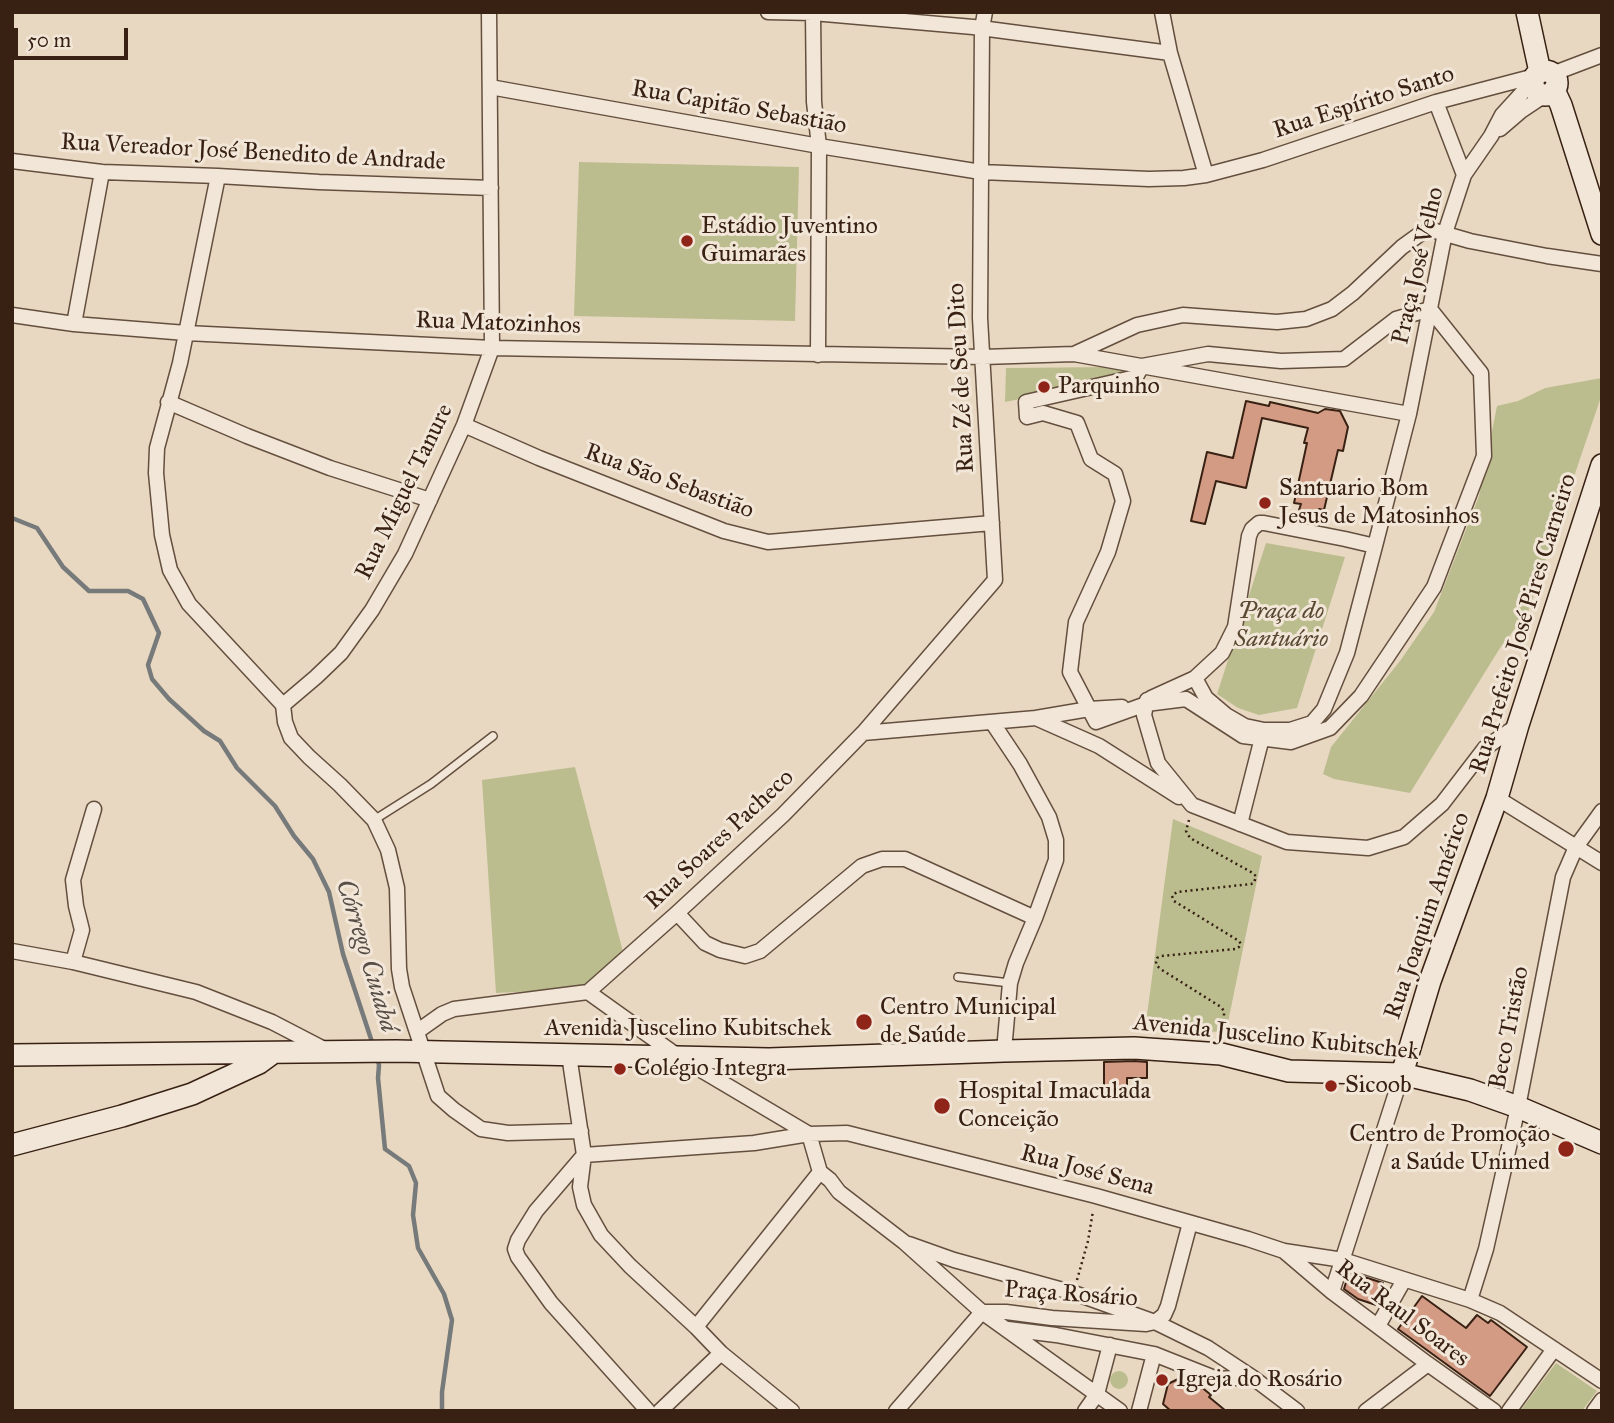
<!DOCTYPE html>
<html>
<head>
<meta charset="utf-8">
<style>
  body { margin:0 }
  #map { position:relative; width:1614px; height:1423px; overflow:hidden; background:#e9d8c1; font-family:"IM FELL Great Primer",serif }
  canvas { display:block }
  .frame { position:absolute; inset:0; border:14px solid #382113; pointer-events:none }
  .scale { position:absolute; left:14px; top:28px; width:114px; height:32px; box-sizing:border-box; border:4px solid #382113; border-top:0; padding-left:9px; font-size:21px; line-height:24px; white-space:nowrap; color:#382113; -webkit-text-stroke:5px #f1e6d7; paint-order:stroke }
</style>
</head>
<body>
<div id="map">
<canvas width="1614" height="1423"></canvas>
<div class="frame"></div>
<div class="scale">50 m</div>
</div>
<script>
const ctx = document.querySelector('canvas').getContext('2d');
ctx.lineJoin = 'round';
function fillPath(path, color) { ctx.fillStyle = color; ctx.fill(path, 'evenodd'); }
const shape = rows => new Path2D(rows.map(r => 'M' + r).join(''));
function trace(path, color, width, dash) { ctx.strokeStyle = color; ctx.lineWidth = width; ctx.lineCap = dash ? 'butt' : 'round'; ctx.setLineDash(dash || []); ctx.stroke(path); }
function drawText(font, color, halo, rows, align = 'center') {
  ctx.font = font + ' "IM FELL Great Primer",serif'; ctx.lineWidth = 6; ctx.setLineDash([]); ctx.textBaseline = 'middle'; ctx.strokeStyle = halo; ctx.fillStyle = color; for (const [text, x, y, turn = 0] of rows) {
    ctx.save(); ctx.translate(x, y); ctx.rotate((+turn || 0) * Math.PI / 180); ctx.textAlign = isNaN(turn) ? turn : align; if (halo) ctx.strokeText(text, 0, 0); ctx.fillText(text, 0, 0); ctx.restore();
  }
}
const green = shape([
  [579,162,799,167,795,321,574,316],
  [1111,367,1127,371,1121,379,1005,402,1006,368],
  [1602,378,1602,394,1528,612,1500,648,1410,793,1334,779,1323,774,1331,747,1400,661,1434,612,1479,496,1497,406,1518,401,1545,388],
  [1266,543,1345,557,1297,708,1259,715,1238,708,1217,694],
  [575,767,623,952,584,985,577,989,496,993,482,780],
  [1173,819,1262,856,1226,1032,1145,1030],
  [1556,1363,1597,1391,1582,1411,1520,1411],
  '1110 1380a9 9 0 1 1 18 0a9 9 0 1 1-18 0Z'
]);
const stream = shape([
  [12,518,37,528,63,567,89,591,128,591,143,599,159,633,148,665,152,679,169,699,204,731,220,741,237,768,275,806,294,836,313,859,329,892,343,954,373,1045],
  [377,1057,379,1065,378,1078,385,1149,409,1166,416,1183,413,1215,418,1248,444,1294,452,1320,442,1392,442,1411]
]);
const building = shape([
  [1246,401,1269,406,1270,402,1318,413,1325,409,1340,411,1348,427,1343,451,1338,450,1324,510,1319,509,1318,514,1299,510,1301,504,1294,503,1307,443,1304,443,1308,428,1262,418,1246,488,1216,481,1205,524,1191,521,1207,452,1233,458,1246,401],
  [1134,1061,1147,1062,1147,1078,1127,1078,1127,1098,1104,1098,1104,1062,1134,1061],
  [1349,1272,1383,1283,1376,1305,1358,1299,1344,1289,1349,1272],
  [1422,1296,1466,1328,1477,1315,1488,1323,1491,1320,1527,1347,1490,1396,1398,1329,1422,1296],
  [1184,1376,1193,1380,1211,1395,1209,1397,1226,1411,1171,1411,1163,1404,1168,1384,1184,1376]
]);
const path = shape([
  [1189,820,1186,831,1190,838,1251,872,1256,876,1254,883,1251,884,1177,892,1172,896,1174,901,1239,941,1241,944,1239,947,1236,949,1161,956,1157,958,1156,962,1157,966,1162,970,1221,1007,1224,1011,1224,1019,1222,1036],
  [1077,1280,1088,1241,1093,1211]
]);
const lane = shape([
  [374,820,431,784,493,736],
  [958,977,1010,983]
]);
const street = shape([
  [768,12,813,13,973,27,1170,53],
  [1162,12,1170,53,1206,175],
  [813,13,814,102,819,146,818,355],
  [1552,74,1602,55],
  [490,87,819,146,981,172,1149,179,1184,178,1206,175,1263,160,1436,102,1535,76],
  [1436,102,1464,175],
  [1500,129,1521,111,1545,95],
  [12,161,102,172,218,176,319,182,491,188],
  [218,176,180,363,157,448,156,473,162,535,170,570,189,604,283,705,285,722,291,738,309,757,340,785,374,820,388,850,397,888,399,969,402,987,438,1096,454,1110,481,1129,508,1133,581,1131],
  [1430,309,1481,373,1484,456,1434,587,1361,696,1330,728,1291,742,1243,736,1186,699,1146,704,1096,722,1070,672,1076,622,1108,552,1123,501,1115,474,1091,459,1077,423,1043,413,1027,417,1026,402,1136,377,1142,366,1208,354,1281,361,1344,359,1396,319,1430,309],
  [12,315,74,324,186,333,492,348,983,357,1074,354,1137,325,1183,315,1277,322,1306,319,1332,309,1353,293,1402,247,1420,234,1432,230,1470,241,1547,256,1602,264],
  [74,324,102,172],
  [1074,354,1409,414],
  [168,402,247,436,330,468,430,500],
  [464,425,539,458,724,531,768,542,992,523],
  [1195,678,1206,698,1226,715,1245,726,1264,730,1290,730,1312,723,1324,709,1347,653,1375,546,1409,414,1445,233,1464,175,1491,136,1502,115,1533,81],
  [1151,698,1195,678,1222,653,1235,627,1249,536,1252,529,1259,523,1264,523,1345,539,1375,546],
  [1147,700,1144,715,1158,763,1192,805,1287,842,1368,848,1404,837,1442,804,1485,748,1518,725],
  [283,705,316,677,341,653,372,610,405,554,464,425,492,348,489,12],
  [1036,718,1089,709,1122,707],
  [992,722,1020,764,1049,817,1056,840,1056,860,1035,918,1016,963,1010,983,1004,1051],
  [863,733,1036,718,1099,746,1179,797],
  [1497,798,1602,863],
  [1240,824,1264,730],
  [677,913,705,943,720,950,745,956,760,951,862,866,882,859,905,859,1035,918],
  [12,951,73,962,196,992,272,1022,326,1050],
  [73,962,82,930,76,906,73,880,94,809],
  [588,992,679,1057,809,1134,820,1172,830,1180,839,1192,904,1242,982,1312,1120,1411],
  [418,1031,442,1014,454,1009,588,992,677,913,783,815,863,733,995,580,980,318,982,28,985,12],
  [569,1055,584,1155,580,1187,584,1205,601,1235,630,1266,696,1327,721,1353,792,1411],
  [909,1244,954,1260,1074,1293,1155,1322,1208,1348,1252,1377,1297,1411],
  [1285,1252,1332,1292,1428,1364,1494,1411],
  [1332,1292,1402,1074],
  [1470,1300,1486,1249,1518,1107,1563,877,1576,847,1602,811],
  [1378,1326,1404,1280],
  [696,1327,820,1172],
  [1008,1329,1056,1335,1154,1354,1217,1379,1252,1377],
  [648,1411,551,1303,518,1257,515,1249,518,1240,536,1211,584,1155,754,1143,809,1134,847,1133,1096,1196,1248,1239,1284,1251,1343,1260,1470,1300,1500,1313,1602,1381],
  [660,1411,721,1353],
  [896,1411,982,1312,1006,1312,1052,1318,1146,1324,1155,1322,1164,1315,1168,1306,1190,1223],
  [1085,1411,1097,1394,1110,1345],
  [1139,1411,1154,1354],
  [1366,1411,1428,1364],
  [1509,1411,1554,1349],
  [1594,1411,1602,1400]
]);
const secondary = shape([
  [1527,12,1540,72],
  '1533 83a12 12 0 1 1 24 0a12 12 0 1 1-24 0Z',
  [1554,90,1561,105,1602,234],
  [12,1055,396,1051,769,1059,1004,1051,1134,1048,1221,1054,1289,1071,1402,1074,1470,1090,1518,1107,1602,1143],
  [1402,1074,1430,981,1497,798,1518,725,1602,465],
  [12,1145,122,1116,192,1094,259,1063,270,1055]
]);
const markers = [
  [687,241,7,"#8f2418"],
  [1044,387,7,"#8f2418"],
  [1265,503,7,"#8f2418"],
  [864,1022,9,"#8f2418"],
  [620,1069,7,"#8f2418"],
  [1331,1086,7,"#8f2418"],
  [942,1106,9,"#8f2418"],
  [1566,1149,9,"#8f2418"],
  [1162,1380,7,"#8f2418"]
];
const streetNames = [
  ["Rua Espírito Santo",1364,103,-18],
  ["Rua Capitão Sebastião",739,108,10],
  ["Rua Vereador José Benedito de Andrade",253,153,3],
  ["Praça José Velho",1419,266,-77],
  ["Rua Matozinhos",498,324,2],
  ["Rua Zé de Seu Dito",962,378,-93],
  ["Rua São Sebastião",669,482,20],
  ["Rua Miguel Tanure",405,492,-64],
  ["Rua Prefeito José Pires Carneiro",1524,624,-73],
  ["Rua Soares Pacheco",720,840,-43],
  ["Rua Joaquim Américo",1428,916,-71],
  ["Beco Tristão",1510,1028,-79],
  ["Avenida Juscelino Kubitschek",688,1029],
  ["Avenida Juscelino Kubitschek",1276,1038,6],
  ["Rua José Sena",1087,1171,15],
  ["Praça Rosário",1071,1295,4],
  ["Rua Raul Soares",1402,1314,37]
];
const poiNames = [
  ["Estádio Juventino",701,227],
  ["Guimarães",701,255],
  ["Parquinho",1058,387],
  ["Santuario Bom",1279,489],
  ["Jesus de Matosinhos",1279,517],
  ["Centro Municipal",880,1008],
  ["de Saúde",880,1036],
  ["Colégio Integra",634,1069],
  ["Sicoob",1345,1086],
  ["Hospital Imaculada",958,1092],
  ["Conceição",958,1120],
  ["Centro de Promoção",1550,1135,"right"],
  ["a Saúde Unimed",1550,1163,"right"],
  ["Igreja do Rosário",1176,1380]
];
const parkNames = [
  ["Praça do",1281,612],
  ["Santuário",1281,640]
];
const waterNames = [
  ["Córrego Cuiabá",366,956,73]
];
fillPath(green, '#bbbd8f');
trace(stream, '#767a7a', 4.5);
fillPath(building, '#d39b84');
trace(building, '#382113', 2);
trace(lane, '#644f3e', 10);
trace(street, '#644f3e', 17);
trace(secondary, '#382113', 24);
trace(path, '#382113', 2.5, [2, 3.5]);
trace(lane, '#f1e6d7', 7);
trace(street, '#f1e6d7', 14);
trace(secondary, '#f1e6d7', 21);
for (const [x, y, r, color] of markers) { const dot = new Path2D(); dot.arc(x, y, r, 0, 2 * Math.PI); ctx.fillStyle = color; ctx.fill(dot); trace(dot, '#f1e6d7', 2.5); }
drawText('24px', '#382113', '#f1e6d7', streetNames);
drawText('24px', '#382113', '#f1e6d7', poiNames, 'left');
drawText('italic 24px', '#594832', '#f1e6d7', parkNames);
drawText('italic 26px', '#574e47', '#f1e6d7', waterNames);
</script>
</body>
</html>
